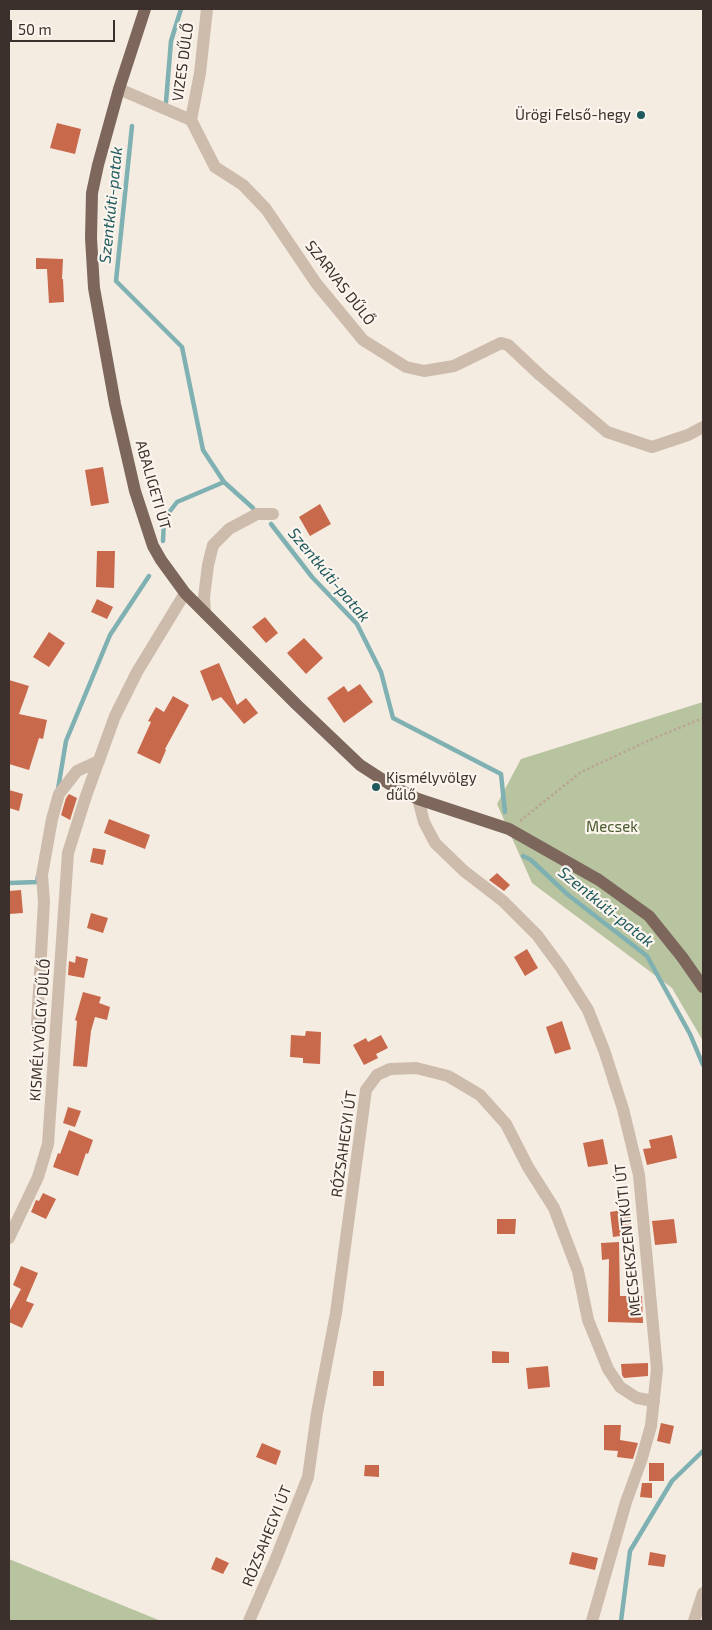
<!DOCTYPE html>
<html>
<head>
<meta charset="utf-8">
<style>
  body { margin:0 }
  #map { position:relative; width:712px; height:1630px; overflow:hidden; background:#f4ebe1; font-family:"Exo 2",sans-serif }
  canvas { display:block }
  .frame { position:absolute; inset:0; border:10px solid #3b302b; pointer-events:none }
  .scale { position:absolute; left:10px; top:20px; width:105px; height:22px; box-sizing:border-box; border:2px solid #3b302b; border-top:0; padding-left:6px; font-size:15px; line-height:18px; white-space:nowrap; color:#3b302b; -webkit-text-stroke:4px #fbf5ee; paint-order:stroke }
</style>
</head>
<body>
<div id="map">
<canvas width="712" height="1630"></canvas>
<div class="frame"></div>
<div class="scale">50 m</div>
</div>
<script>
const ctx = document.querySelector('canvas').getContext('2d');
ctx.lineJoin = 'round';
function fillPath(path, color) { ctx.fillStyle = color; ctx.fill(path, 'evenodd'); }
const shape = rows => new Path2D(rows.map(r => 'M' + r).join(''));
function trace(path, color, width, dash) { ctx.strokeStyle = color; ctx.lineWidth = width; ctx.lineCap = dash ? 'butt' : 'round'; ctx.setLineDash(dash || []); ctx.stroke(path); }
function drawText(font, color, halo, rows, align = 'center') {
  ctx.font = font + ' "Exo 2",sans-serif'; ctx.lineWidth = 4.5; ctx.setLineDash([]); ctx.textBaseline = 'middle'; ctx.strokeStyle = halo; ctx.fillStyle = color; for (const [text, x, y, turn = 0] of rows) {
    ctx.save(); ctx.translate(x, y); ctx.rotate((+turn || 0) * Math.PI / 180); ctx.textAlign = isNaN(turn) ? turn : align; if (halo) ctx.strokeText(text, 0, 0); ctx.fillText(text, 0, 0); ctx.restore();
  }
}
const green = shape([
  [703,702,703,1041,672,988,532,883,497,804,521,759],
  [9,1559,161,1621,9,1621]
]);
const stream = shape([
  [166,102,171,41,181,9],
  [132,126,116,281,182,347,203,450,224,482,253,508],
  [271,524,312,577,357,624,381,672,393,718,501,774,505,812],
  [163,541,164,519,177,502,224,482],
  [58,789,66,741,110,635,149,576],
  [523,856,531,860,567,894,647,956,690,1034,703,1065],
  [9,883,37,882,38,876],
  [621,1621,630,1551,672,1481,703,1451]
]);
const building = shape([
  [57,123,81,129,75,154,50,148],
  [36,258,63,259,62,279,63,279,64,302,49,303,47,269,36,269],
  [103,467,109,503,91,506,85,470],
  [320,504,331,524,310,536,299,517],
  [97,551,115,551,114,588,96,587],
  [97,599,113,607,107,619,91,612],
  [265,617,278,633,266,643,252,627],
  [49,632,65,643,49,667,33,657],
  [304,638,323,658,306,674,287,653],
  [219,663,237,705,246,698,258,713,244,724,221,697,212,701,200,671],
  [9,680,29,686,19,714,47,720,43,739,39,738,29,770,9,764],
  [360,684,373,702,344,723,327,698,344,686,348,692],
  [173,696,189,705,165,749,166,750,160,764,137,753,151,722,148,721,156,707,164,712],
  [9,790,23,794,19,811,9,808],
  [69,794,77,798,70,820,61,815,66,798],
  [109,819,150,835,145,849,104,833],
  [93,848,106,850,103,865,90,862],
  [497,873,510,885,504,891,489,880],
  [21,890,23,913,9,914,9,891],
  [91,913,108,918,103,933,87,928],
  [527,949,538,968,525,976,514,957],
  [76,956,88,959,84,978,68,975,69,961,75,963],
  [83,992,101,997,99,1003,110,1007,107,1020,95,1017,91,1031,87,1067,73,1066,77,1021,75,1020],
  [562,1021,571,1049,555,1054,546,1027],
  [306,1031,321,1032,320,1064,303,1063,303,1058,290,1057,291,1035,305,1036],
  [381,1035,388,1048,376,1054,378,1058,364,1065,353,1045,366,1038,368,1042],
  [68,1107,81,1111,75,1127,63,1123],
  [69,1130,93,1140,88,1154,86,1153,78,1176,53,1167,58,1153,60,1154],
  [672,1135,677,1158,647,1165,643,1149,651,1148,649,1140],
  [603,1139,608,1164,588,1167,583,1143],
  [43,1193,56,1199,46,1219,31,1212,36,1200,39,1201],
  [629,1209,633,1234,613,1237,610,1212],
  [497,1219,516,1219,515,1234,497,1234],
  [674,1219,677,1243,655,1245,652,1221],
  [619,1242,620,1296,642,1296,643,1323,608,1322,609,1259,602,1260,601,1243],
  [21,1266,38,1273,26,1301,34,1304,22,1328,9,1322,9,1312,21,1289,13,1285],
  [492,1351,509,1352,509,1363,492,1363],
  [648,1363,648,1376,624,1378,622,1375,621,1364],
  [548,1366,550,1387,528,1389,526,1368],
  [373,1371,384,1371,384,1386,373,1386],
  [661,1423,674,1426,670,1444,657,1441],
  [604,1425,621,1425,620,1440,638,1443,633,1459,617,1457,618,1451,604,1450],
  [262,1443,281,1451,276,1465,256,1457],
  [649,1463,664,1463,664,1481,649,1481],
  [365,1465,379,1465,379,1477,364,1476],
  [642,1483,652,1483,652,1498,640,1497],
  [572,1552,598,1558,595,1570,569,1564],
  [650,1552,666,1555,664,1567,648,1565],
  [216,1557,229,1563,223,1574,211,1569]
]);
const path = shape([
  [520,821,581,772,650,740,703,718]
]);
const minor = shape([
  [119,89,191,120,215,167,243,185,266,209,316,283,363,340,406,367,424,371,454,366,501,343,508,345,540,375,607,432,652,447,688,435,703,427],
  [191,120,200,73,207,9],
  [205,613,204,597,208,565,213,545,229,529,257,514,273,514],
  [418,799,424,822,435,843,464,871,503,901,537,935,562,969,588,1010,604,1050,623,1109,639,1175,657,1369,651,1426,641,1461,626,1502,592,1621],
  [37,1024,44,902,42,875,52,819,59,794,77,771,99,761],
  [9,1238,38,1177,48,1144,68,853,86,796,115,716,137,672,185,593],
  [249,1621,275,1561,308,1477,317,1413,336,1313,366,1090,377,1075,390,1069,416,1068,448,1076,480,1095,506,1124,528,1167,554,1208,578,1271,588,1320,608,1369,620,1387,637,1398,654,1401],
  [694,1621,703,1593]
]);
const major = shape([
  [145,9,119,89,98,165,92,193,91,238,94,288,115,404,135,491,153,546,161,560,185,593,296,704,360,765,394,787,418,799,509,829,599,880,649,916,682,957,703,987]
]);
const markers = [
  [641,115,5,"#1f5a5e"],
  [376,787,5,"#1f5a5e"]
];
const streetNames = [
  ["VIZES DŰLŐ",183,62,-82],
  ["SZARVAS DŰLŐ",340,283,52],
  ["ABALIGETI ÚT",153,485,74],
  ["KISMÉLYVÖLGY DŰLŐ",40,1030,-86],
  ["RÓZSAHEGYI ÚT",344,1144,-82],
  ["MECSEKSZENTKÚTI ÚT",628,1240,-96],
  ["RÓZSAHEGYI ÚT",267,1536,-68]
];
const poiNames = [
  ["Ürögi Felső-hegy",631,115],
  ["Kismélyvölgy",386,778,"left"],
  ["dűlő",386,795,"left"]
];
const parkNames = [
  ["Mecsek",612,827]
];
const waterNames = [
  ["Szentkúti-patak",111,205,-84],
  ["Szentkúti-patak",329,575,50],
  ["Szentkúti-patak",606,907,39]
];
fillPath(green, '#b8c4a0');
trace(stream, '#7fb0b2', 4.5);
fillPath(building, '#c8694b');
trace(path, '#b9a596', 2.5, [2.5, 2.5]);
trace(minor, '#cdbbac', 12);
trace(major, '#7d675c', 12);
for (const [x, y, r, color] of markers) { const dot = new Path2D(); dot.arc(x, y, r, 0, 2 * Math.PI); ctx.fillStyle = color; ctx.fill(dot); trace(dot, '#fbf5ee', 2); }
drawText('15px', '#3b302b', '#fbf5ee', streetNames);
drawText('15px', '#3b302b', '#fbf5ee', poiNames, 'right');
drawText('15px', '#4a5a2e', '#fbf5ee', parkNames);
drawText('italic 16px', '#1f5a5e', '#fbf5ee', waterNames);
</script>
</body>
</html>
